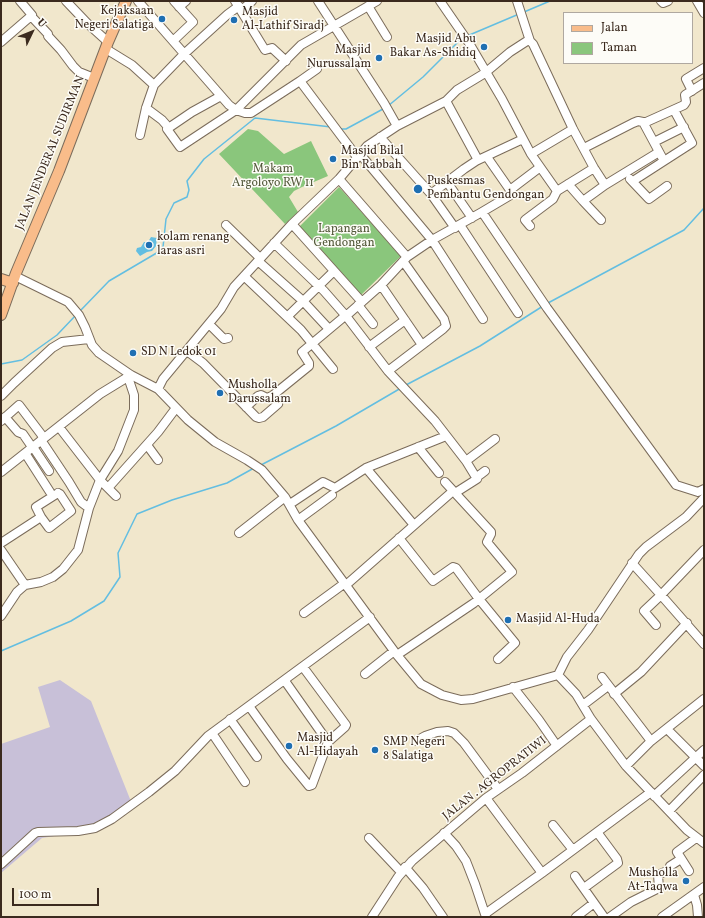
<!DOCTYPE html>
<html>
<head>
<meta charset="utf-8">
<style>
  body { margin:0 }
  #map { position:relative; width:705px; height:918px; overflow:hidden; background:#f1e7cc; font-family:Vollkorn,serif }
  canvas { display:block }
  .frame { position:absolute; inset:0; border:2px solid #3b2a1e; pointer-events:none }
  .legend { position:absolute; left:563px; top:12px; width:130px; height:52px; box-sizing:border-box; background:#fdfcf7; border:1px solid #afa8a0; margin:0; padding:5px 7px; list-style:none; font-size:12px; color:#3b2a1e }
  .legend li { display:flex; align-items:center; gap:8px; height:20px }
  .legend b { width:20px; border:1px solid #afa8a0 }
  .north { position:absolute; left:12px; top:12px; width:40px; height:40px; -webkit-text-stroke:3px #fdfcf7; paint-order:stroke; rotate:47deg; font-size:11px; font-weight:700; line-height:16px; text-align:center; color:#3b2a1e }
  .north::after { content:''; display:block; margin:auto; width:14px; height:18px; background:#3b2a1e; clip-path:polygon(50% 0,100% 100%,50% 72%,0 100%) }
  .scale { position:absolute; left:12px; top:888px; width:87px; height:18px; box-sizing:border-box; border:2px solid #3b2a1e; border-top:0; padding-left:5px; font-size:12px; line-height:14px; white-space:nowrap; color:#3b2a1e; -webkit-text-stroke:3px #fdfcf7; paint-order:stroke }
</style>
</head>
<body>
<div id="map">
<canvas width="705" height="918"></canvas>
<div class="frame"></div>
<ul class="legend">
<li><b style="height:5px;background:#f9bc8a"></b>Jalan</li>
<li><b style="height:11px;background:#8ac67c"></b>Taman</li>
</ul>
<div class="north">U</div>
<div class="scale">100 m</div>
</div>
<script>
const ctx = document.querySelector('canvas').getContext('2d');
ctx.lineJoin = 'round';
function fillPath(path, color) { ctx.fillStyle = color; ctx.fill(path, 'evenodd'); }
const shape = rows => new Path2D(rows.map(r => 'M' + r).join(''));
function trace(path, color, width, dash) { ctx.strokeStyle = color; ctx.lineWidth = width; ctx.lineCap = dash ? 'butt' : 'round'; ctx.setLineDash(dash || []); ctx.stroke(path); }
function drawText(font, color, halo, rows, align = 'center') {
  ctx.font = font + ' Vollkorn,serif'; ctx.lineWidth = 3; ctx.setLineDash([]); ctx.textBaseline = 'middle'; ctx.strokeStyle = halo; ctx.fillStyle = color; for (const [text, x, y, turn = 0] of rows) {
    ctx.save(); ctx.translate(x, y); ctx.rotate((+turn || 0) * Math.PI / 180); ctx.textAlign = isNaN(turn) ? turn : align; if (halo) ctx.strokeText(text, 0, 0); ctx.fillText(text, 0, 0); ctx.restore();
  }
}
const industrial = shape([
  [60,680,91,701,132,804,86,831,42,838,1,873,1,744,50,727,38,687]
]);
const green = shape([
  [248,129,258,131,284,154,311,141,328,176,302,187,294,191,289,197,298,212,285,224,219,154],
  [339,187,401,256,359,297,297,229]
]);
const water = shape([
  [151,237,157,238,156,246,152,251,147,252,140,256,136,251,137,248,141,247,144,242,148,242]
]);
const stream = shape([
  [524,12,550,1],
  [467,36,519,14],
  [388,106,423,77,462,38],
  [340,129,346,129,383,109],
  [548,303,684,230,704,208],
  [80,311,109,281,160,251,163,247,166,219,174,203,187,197,189,190,187,181,204,159,255,118,331,127],
  [1,364,22,360,57,335,76,315],
  [406,385,480,346,543,306],
  [261,465,336,426,401,388],
  [1,651,71,621,104,601,120,577,118,553,137,514,172,500,227,483,254,468]
]);
const minor = shape([
  [20,1,32,15,31,16],
  [66,1,87,23,108,42],
  [138,1,229,105,236,110,245,113,251,113,300,81,357,157],
  [235,1,265,50,272,48,286,61],
  [318,1,384,103,397,126],
  [440,1,469,43,502,99,531,154,557,191,594,168],
  [517,1,530,41,533,44,573,129,594,168,605,185],
  [661,1,663,3,668,1],
  [697,1,704,13],
  [368,6,387,37],
  [179,7,186,1],
  [242,10,252,1],
  [173,41,193,22,174,1],
  [1,42,31,16,48,34,48,36,61,50,73,66,79,72,94,78],
  [106,49,132,65,154,85],
  [300,81,317,69],
  [692,91,686,79,704,68],
  [221,96,192,112,167,129,180,147,236,110,301,45,377,1],
  [446,101,478,160],
  [146,108,162,120,169,128],
  [644,123,684,105,686,102,685,95,704,83],
  [140,135,146,108,154,85,184,54,228,14,239,6],
  [380,137,431,194,455,228],
  [654,142,684,127],
  [584,148,633,123,638,121,643,122,664,161,633,181],
  [360,154,432,240,483,319],
  [531,154,573,129],
  [487,157,510,190,539,168],
  [664,161,692,143,674,110],
  [339,179,407,257],
  [630,179,649,199,667,186],
  [447,182,472,218],
  [568,184,583,201,601,220],
  [431,194,464,169,476,161,523,139],
  [583,201,605,185,659,152],
  [482,212,509,196,511,192,510,190],
  [292,224,362,302],
  [226,225,260,258],
  [460,225,518,313],
  [530,226,525,220,553,199,557,191],
  [274,243,324,291,346,316,388,371,435,421,466,461,477,479,455,493],
  [258,261,303,301,329,329],
  [15,276,68,302,79,315,85,327,92,345,99,353,131,375,158,389,188,420,215,442,247,460,262,470,285,497,298,520,397,655,421,684,442,695,461,700,473,699,558,675,567,657,588,630,639,554,646,547,686,517,704,498],
  [244,276,301,330,333,369],
  [381,285,422,345],
  [358,305,373,324],
  [288,316,333,272],
  [346,316,381,285,407,257,432,240,482,212,547,308,676,485,698,492,704,489],
  [209,324,224,339,228,338],
  [369,347,405,320],
  [187,351,203,363,256,417,259,418,263,417,278,404,272,396],
  [388,371,443,329,446,326,444,319,403,261],
  [158,389,163,379,221,309,234,287,292,224,339,179,367,146,397,126,446,101,457,90,485,73,510,52,527,41,530,41],
  [1,396,14,383,52,348,62,342,89,339],
  [246,407,258,396,261,395,267,398,272,396,309,366,309,363,302,352,345,316],
  [5,417,18,432,23,434,32,447],
  [1,421,19,405,44,438],
  [59,427,100,480,116,496],
  [41,440,69,482,81,502,89,508],
  [147,445,158,460],
  [33,447,49,471],
  [418,447,439,473],
  [25,453,50,492],
  [466,461,495,439],
  [1,472,100,394,131,375],
  [477,477,485,471],
  [108,488,158,432,176,408],
  [58,493,60,494,71,511,49,528,41,517,36,507,58,493],
  [290,504,323,482,335,488,366,468],
  [298,520,332,495],
  [414,525,366,468,446,436],
  [239,533,285,497],
  [399,538,433,581,453,567,456,568,479,599,515,643,498,659],
  [1,543,41,517],
  [1,550,25,585],
  [704,550,661,595,704,644],
  [632,563,661,595,644,611,656,625],
  [346,585,453,491],
  [304,613,345,583],
  [1,616,17,592,25,585,41,582,53,577,63,569,78,550,89,508,100,480,118,451,134,410,134,395,128,377],
  [397,655,474,603,512,572,487,542,491,534,491,532,445,482],
  [365,674,394,651],
  [558,675,576,694,591,719,626,766,687,830,704,843],
  [602,677,651,741],
  [285,681,328,742,345,727,346,725,303,667],
  [513,687,539,720,557,746],
  [614,694,641,672,687,623],
  [583,705,608,686],
  [249,706,287,759,309,786,312,785,328,742],
  [230,719,257,757],
  [667,729,704,766],
  [212,733,245,782],
  [416,741,425,736,437,732,448,731,454,733,464,743,498,789],
  [626,766,651,741,704,699],
  [654,796,704,750],
  [486,798,542,873,651,792],
  [669,811,704,775],
  [553,825,573,850],
  [444,833,456,846,466,861,475,884,486,917],
  [369,838,401,872],
  [1,864,35,833,38,832,78,831,95,828,112,819,149,792,175,771,208,736,370,617],
  [405,867,423,888,443,917],
  [689,871,677,852,696,838],
  [575,876,604,917],
  [584,888,618,863,617,859,597,832],
  [694,895,697,905,698,917],
  [485,914,542,873],
  [372,917,398,877,412,861,486,798,522,773,591,719],
  [576,917,594,903],
  [610,917,631,902,659,888,658,875,669,870,670,866,681,859],
  [662,917,704,887]
]);
const major = shape([
  [1,279,13,283],
  [1,315,16,273,59,171,108,42,126,1]
]);
const markers = [
  [162,19,4,"#1f6fb2"],
  [234,20,4,"#1f6fb2"],
  [484,47,4,"#1f6fb2"],
  [379,58,4,"#1f6fb2"],
  [333,159,4,"#1f6fb2"],
  [418,189,5,"#1f6fb2"],
  [149,245,4,"#1f6fb2"],
  [133,353,4,"#1f6fb2"],
  [220,393,4,"#1f6fb2"],
  [508,620,4,"#1f6fb2"],
  [289,746,4,"#1f6fb2"],
  [375,750,4,"#1f6fb2"],
  [686,881,4,"#1f6fb2"]
];
const poiNames = [
  ["Kejaksaan",154,12,"right"],
  ["Negeri Salatiga",154,26,"right"],
  ["Masjid",242,13],
  ["Al-Lathif Siradj",242,27],
  ["Masjid Abu",476,40,"right"],
  ["Bakar As-Shidiq",476,54,"right"],
  ["Masjid",371,51,"right"],
  ["Nurussalam",371,65,"right"],
  ["Masjid Bilal",341,152],
  ["Bin Rabbah",341,166],
  ["Puskesmas",427,182],
  ["Pembantu Gendongan",427,196],
  ["kolam renang",157,238],
  ["laras asri",157,252],
  ["SD N Ledok 01",141,353],
  ["Musholla",228,386],
  ["Darussalam",228,400],
  ["Masjid Al-Huda",516,620],
  ["Masjid",297,739],
  ["Al-Hidayah",297,753],
  ["SMP Negeri",383,743],
  ["8 Salatiga",383,757],
  ["Musholla",678,874,"right"],
  ["At-Taqwa",678,888,"right"]
];
const streetNames = [
  ["JALAN JENDERAL SUDIRMAN",51,153,-68],
  ["JALAN . AGROPRATIWI",495,779,-38]
];
const parkNames = [
  ["Makam",273,170],
  ["Argoloyo RW 11",273,184],
  ["Lapangan",344,230],
  ["Gendongan",344,244]
];
fillPath(industrial, '#c8c0d8');
fillPath(green, '#8ac67c');
fillPath(water, '#63bee1');
trace(stream, '#63bee1', 1.5);
trace(minor, '#7b6c5b', 10);
trace(major, '#7b6c5b', 12);
trace(minor, '#fff', 8);
trace(major, '#f9bc8a', 10);
for (const [x, y, r, color] of markers) { const dot = new Path2D(); dot.arc(x, y, r, 0, 2 * Math.PI); ctx.fillStyle = color; ctx.fill(dot); trace(dot, '#fdfcf7', 1.5); }
drawText('12px', '#3b2a1e', '#fdfcf7', poiNames, 'left');
drawText('12px', '#3b2a1e', '#fdfcf7', streetNames);
drawText('12px', '#53593a', '#fdfcf7', parkNames);
</script>
</body>
</html>
